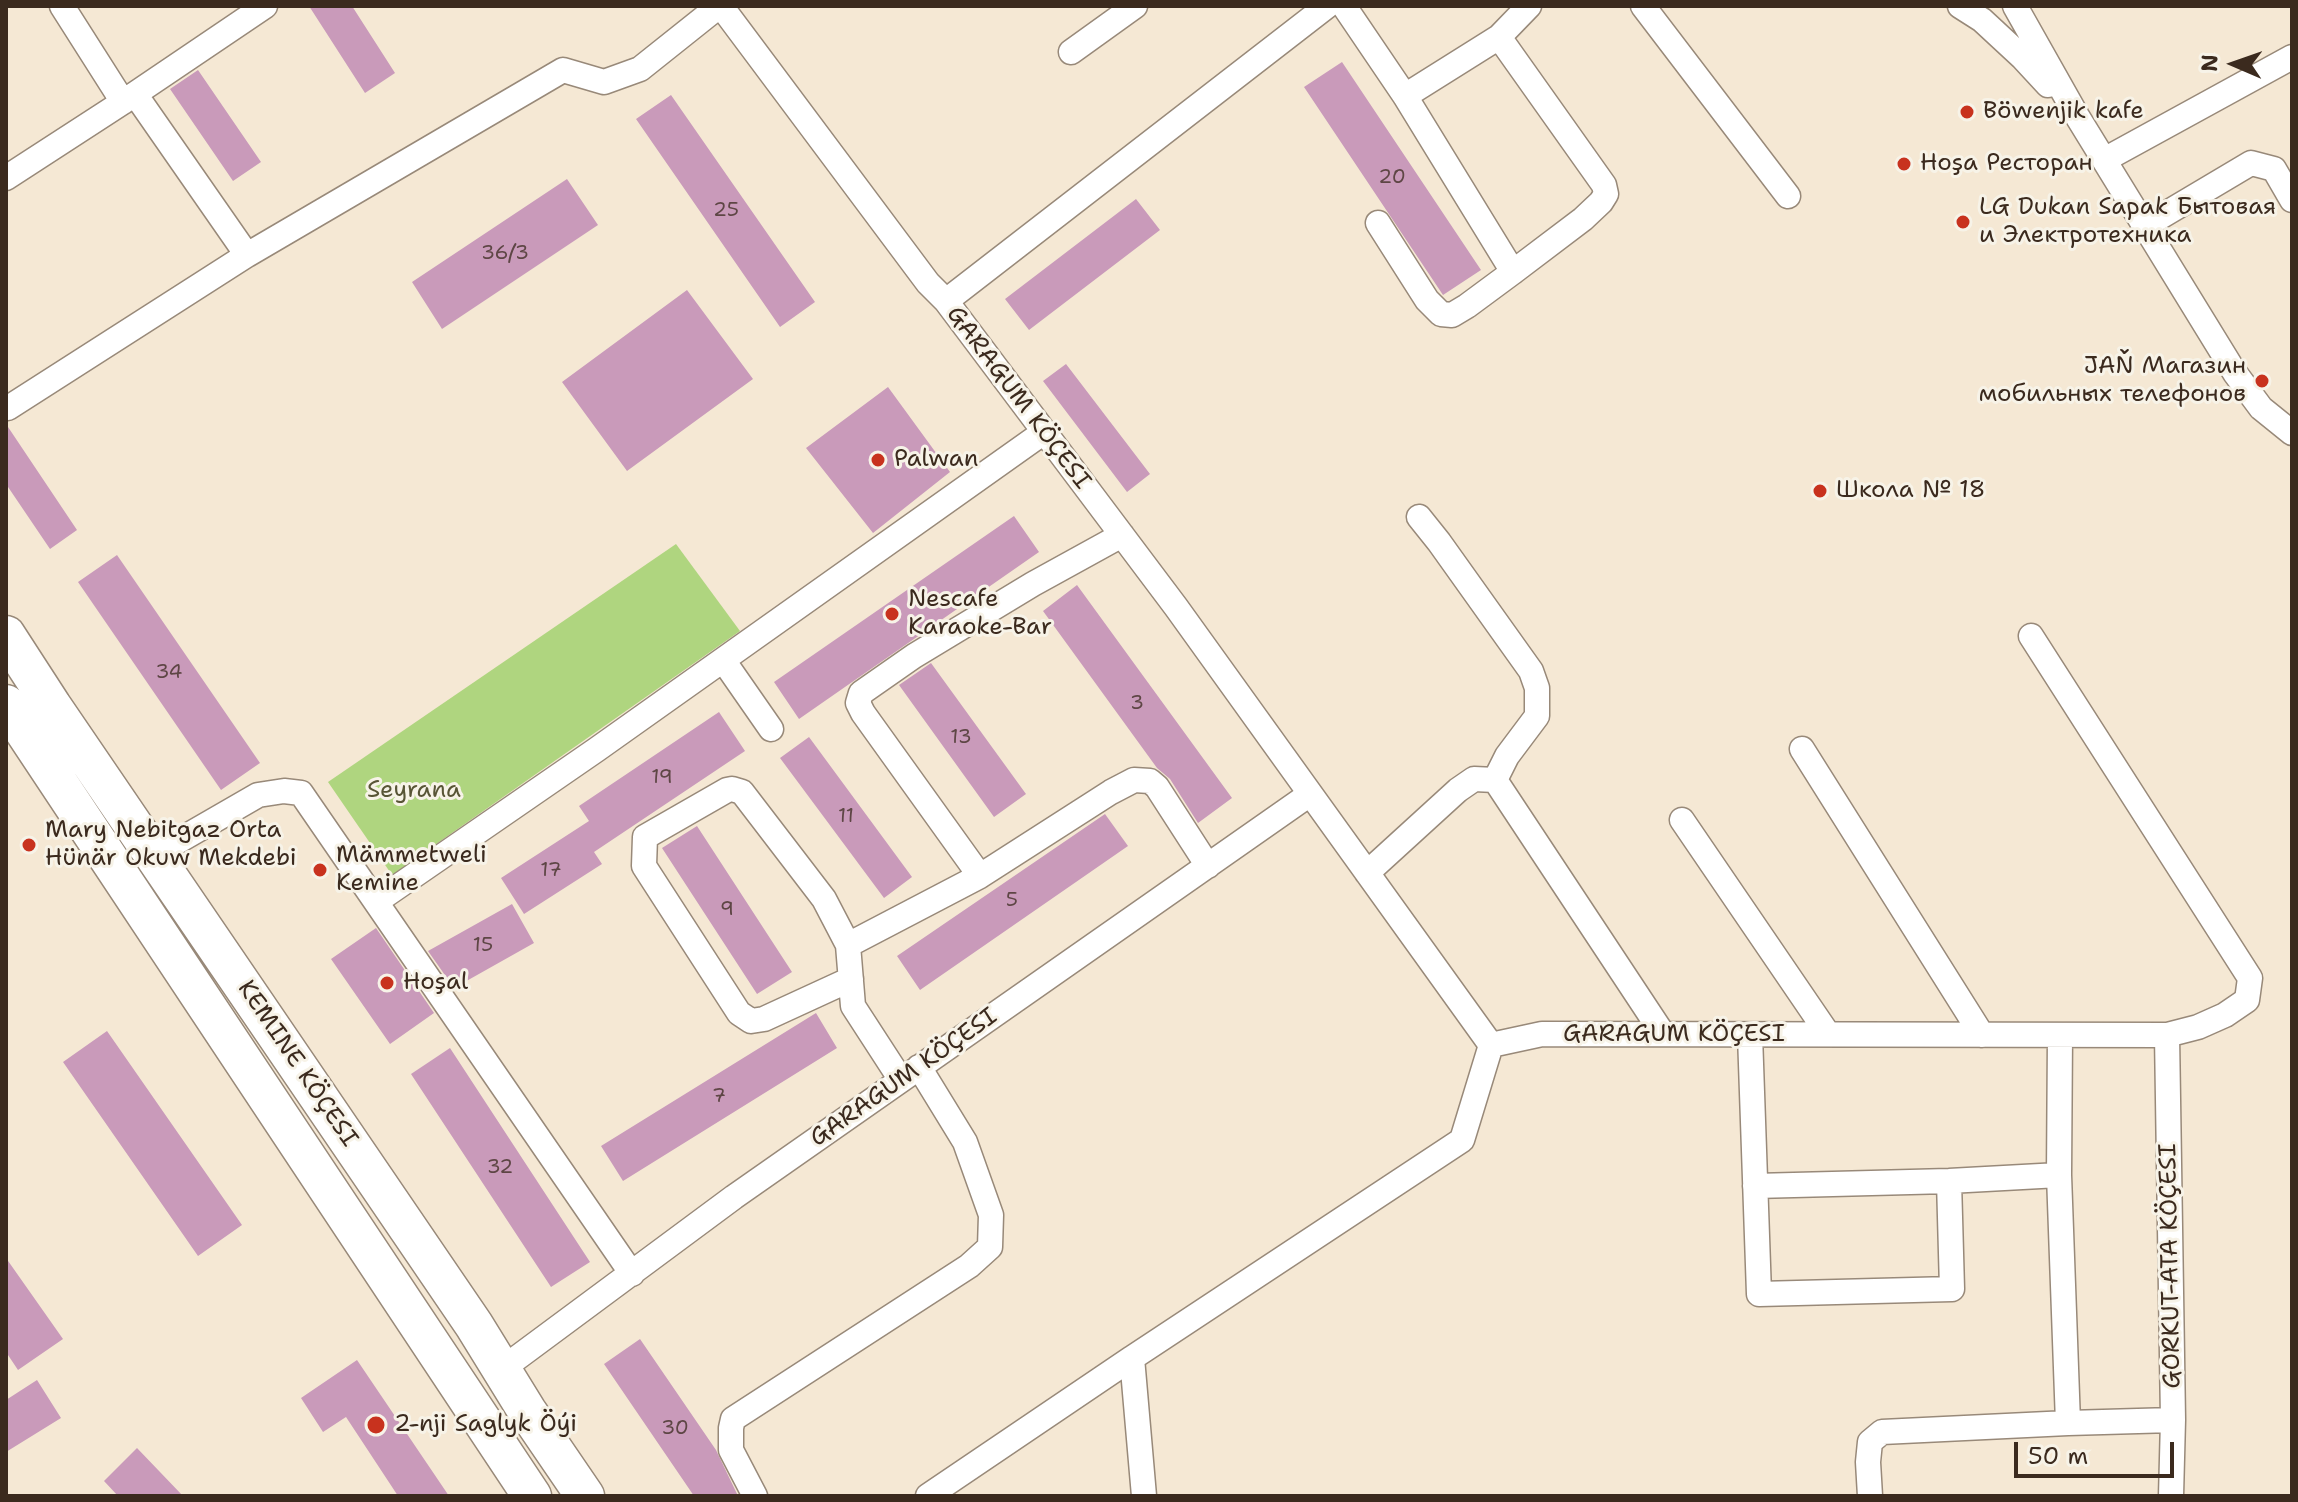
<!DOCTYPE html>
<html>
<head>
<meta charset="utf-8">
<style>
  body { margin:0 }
  #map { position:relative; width:2298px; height:1502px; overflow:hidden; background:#f5e8d4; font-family:"Shantell Sans",sans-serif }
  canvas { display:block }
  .frame { position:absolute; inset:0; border:8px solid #3b2a1e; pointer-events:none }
  .north { position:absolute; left:2194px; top:24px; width:80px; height:80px; -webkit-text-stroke:6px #f7f3e8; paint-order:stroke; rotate:272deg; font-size:22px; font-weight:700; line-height:32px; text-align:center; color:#3b2a1e }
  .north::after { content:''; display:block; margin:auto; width:28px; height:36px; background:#3b2a1e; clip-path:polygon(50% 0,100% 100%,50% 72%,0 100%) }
  .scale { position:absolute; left:2014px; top:1442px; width:160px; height:36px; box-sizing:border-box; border:4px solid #3b2a1e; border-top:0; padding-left:10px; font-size:24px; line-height:28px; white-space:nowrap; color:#3b2a1e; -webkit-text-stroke:6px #f7f3e8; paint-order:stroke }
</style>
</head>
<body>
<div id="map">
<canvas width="2298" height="1502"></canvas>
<div class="frame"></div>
<div class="north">N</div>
<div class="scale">50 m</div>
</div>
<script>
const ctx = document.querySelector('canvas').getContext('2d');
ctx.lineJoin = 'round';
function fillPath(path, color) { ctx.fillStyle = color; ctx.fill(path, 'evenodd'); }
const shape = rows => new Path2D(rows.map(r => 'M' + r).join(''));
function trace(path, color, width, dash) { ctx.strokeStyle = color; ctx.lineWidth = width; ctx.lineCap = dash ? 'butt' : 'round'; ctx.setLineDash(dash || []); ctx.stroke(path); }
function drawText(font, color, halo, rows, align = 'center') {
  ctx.font = font + ' "Shantell Sans",sans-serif'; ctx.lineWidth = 6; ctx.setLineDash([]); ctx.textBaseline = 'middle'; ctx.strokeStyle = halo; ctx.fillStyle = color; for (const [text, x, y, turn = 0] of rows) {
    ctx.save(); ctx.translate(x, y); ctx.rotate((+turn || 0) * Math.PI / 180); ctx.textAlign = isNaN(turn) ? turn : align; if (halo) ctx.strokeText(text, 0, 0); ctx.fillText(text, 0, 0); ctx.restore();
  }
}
const green = shape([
  [676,544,740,631,392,875,328,782]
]);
const building = shape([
  [309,6,352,6,395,73,365,93],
  [1342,62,1481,270,1443,295,1304,87],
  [198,70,261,162,233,181,170,89],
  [671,95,815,302,780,327,636,119],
  [567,179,598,225,442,329,412,282],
  [1136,199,1160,230,1029,330,1005,299],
  [687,290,753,379,627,471,562,382],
  [1066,364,1150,474,1127,492,1043,381],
  [888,387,950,472,873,533,806,448],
  [6,424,77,530,50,549,6,484],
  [1014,516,1039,552,799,719,774,682],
  [117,555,260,763,221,790,78,582],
  [1077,585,1232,798,1198,823,1170,779,1157,768,1043,611],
  [931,663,1026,794,994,817,899,685],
  [719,712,745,751,594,852,602,864,524,914,501,878,589,821,579,806],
  [809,737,912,877,884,898,780,758],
  [1105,814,1128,846,920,990,897,956],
  [697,826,792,972,757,994,662,848],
  [512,904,534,943,454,988,428,951],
  [376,928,434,1013,390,1044,331,959],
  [816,1013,837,1048,623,1181,601,1146],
  [107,1031,242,1225,198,1256,63,1062],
  [450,1048,590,1262,551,1287,411,1074],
  [6,1258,63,1339,18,1370,6,1352],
  [640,1339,716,1450,738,1496,694,1496,604,1364],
  [357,1360,449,1496,398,1496,346,1417,323,1432,301,1398],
  [37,1380,61,1418,6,1452,6,1400],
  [137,1448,183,1496,118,1496,104,1481]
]);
const minor = shape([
  [62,6,123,102],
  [721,6,928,283,946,301,1176,607,1491,1045,1542,1034,2167,1035,2198,1027,2225,1015,2247,1000,2250,978,2031,636],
  [1344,6,1405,96,1513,272],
  [1643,6,1788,196],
  [1960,6,1982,20,2023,58,2048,85],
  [2015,6,2077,116,2235,373,2261,408,2292,433],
  [1071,52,1135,6],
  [135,94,247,255],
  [1405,96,1499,37],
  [2104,160,2292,57],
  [6,178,123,102,265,6],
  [1378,223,1427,300,1441,314,1452,315,1467,306,1513,272,1583,219,1601,202,1606,194,1604,185,1499,37,1529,6],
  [2145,226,2251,163,2274,169,2292,200],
  [946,301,1327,6],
  [8,408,247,255,563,70,604,82,640,69,719,6],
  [1419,517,1439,542,1531,671,1537,688,1537,716,1507,756,1495,780],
  [723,660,771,729],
  [1802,749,1982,1035],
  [1682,820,1828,1034],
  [154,855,258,795,284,791,301,793,632,1274],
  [1367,873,1458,790,1474,779,1495,780,1663,1034],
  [980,876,863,713,858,703,861,693,914,656,1033,584,1122,535],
  [377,901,596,750,1044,432],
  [848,945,980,876,1111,792,1134,780,1150,781,1157,787,1208,866],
  [851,979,764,1019,751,1021,739,1013,644,866,645,837,727,790,732,789,742,792,824,899,848,945,853,1006,901,1080],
  [1750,1035,1759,1294,1952,1289,1949,1181],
  [2060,1035,2059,1175,2068,1423,2173,1420],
  [2167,1035,2173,1420,2171,1496],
  [1755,1186,1949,1181,2059,1175],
  [502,1369,734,1197,1310,794],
  [755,1496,731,1450,731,1428,733,1419,969,1266,990,1247,991,1215,965,1142,919,1067],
  [928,1496,1132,1358],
  [1144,1496,1132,1358,1462,1140,1491,1045],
  [1870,1496,1868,1462,1870,1442,1882,1432,2068,1423]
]);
const primary = shape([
  [6,635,52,706,474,1325,527,1411,585,1496],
  [6,704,532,1496]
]);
const markers = [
  [1967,112,8,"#c8321e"],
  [1904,164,8,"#c8321e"],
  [1963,222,8,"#c8321e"],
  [2262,381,8,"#c8321e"],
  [878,460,8,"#c8321e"],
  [1820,491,8,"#c8321e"],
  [892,614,8,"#c8321e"],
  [29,845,8,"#c8321e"],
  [320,870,8,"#c8321e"],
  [387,983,8,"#c8321e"],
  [376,1425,10,"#c8321e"]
];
const numberNames = [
  ["20",1392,178],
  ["25",726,211],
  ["36/3",505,254],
  ["34",169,673],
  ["3",1137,704],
  ["13",961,738],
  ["19",662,778],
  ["11",846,817],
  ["17",551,871],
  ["5",1012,901],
  ["9",727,910],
  ["15",483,946],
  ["7",719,1097],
  ["32",500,1168],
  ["30",675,1429]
];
const poiNames = [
  ["Böwenjik kafe",1983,112],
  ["Hoşa Ресторан",1920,164],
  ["LG Dukan Sapak Бытовая",1979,208],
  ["и Электротехника",1979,236],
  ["JAŇ Магазин",2246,367,"right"],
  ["мобильных телефонов",2246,395,"right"],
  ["Palwan",894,460],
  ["Школа № 18",1836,491],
  ["Nescafe",908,600],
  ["Karaoke-Bar",908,628],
  ["Mary Nebitgaz Orta",45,831],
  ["Hünär Okuw Mekdebi",45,859],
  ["Mämmetweli",336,856],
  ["Kemine",336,884],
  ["Hoşal",403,983],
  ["2-nji Saglyk Öýi",394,1425]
];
const streetNames = [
  ["GARAGUM KÖÇESI",1018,398,53],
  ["GARAGUM KÖÇESI",1674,1035],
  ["KEMINE KÖÇESI",297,1064,56],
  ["GARAGUM KÖÇESI",904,1078,-35],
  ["GORKUT-ATA KÖÇESI",2171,1266,-91]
];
const parkNames = [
  ["Seyrana",414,791]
];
fillPath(green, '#afd57f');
fillPath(building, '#c99aba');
trace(minor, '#988979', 27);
trace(primary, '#988979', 41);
trace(minor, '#fff', 24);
trace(primary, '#fff', 38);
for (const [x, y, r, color] of markers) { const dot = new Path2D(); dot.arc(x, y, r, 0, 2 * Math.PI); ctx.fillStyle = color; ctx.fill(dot); trace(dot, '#f7f3e8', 3); }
drawText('20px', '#5e4645', null, numberNames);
drawText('24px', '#3b2a1e', '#f7f3e8', poiNames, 'left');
drawText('24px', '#3b2a1e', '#f7f3e8', streetNames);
drawText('24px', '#585536', '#f7f3e8', parkNames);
</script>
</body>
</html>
